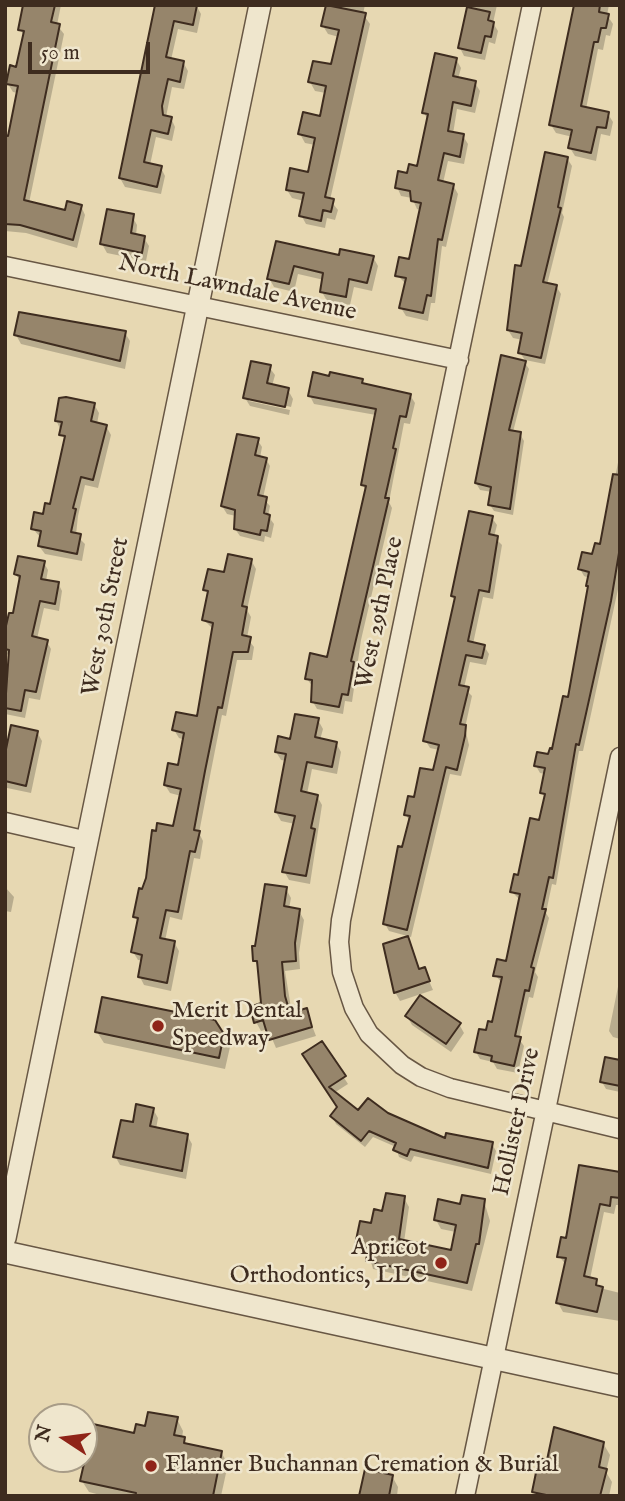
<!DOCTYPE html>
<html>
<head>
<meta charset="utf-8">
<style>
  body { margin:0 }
  #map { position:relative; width:625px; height:1501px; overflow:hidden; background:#e7d8b2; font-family:"IM FELL English",serif }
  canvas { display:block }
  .frame { position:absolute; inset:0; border:7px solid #3e2c1f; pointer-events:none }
  .north { position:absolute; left:28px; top:1403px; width:70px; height:70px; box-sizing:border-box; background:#efe6cd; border:2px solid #a89c87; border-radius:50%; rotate:283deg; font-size:19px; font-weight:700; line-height:28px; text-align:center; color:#3e2c1f }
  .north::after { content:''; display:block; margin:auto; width:24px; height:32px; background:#8f2418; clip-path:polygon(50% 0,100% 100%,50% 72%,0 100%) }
  .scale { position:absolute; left:28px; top:42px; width:122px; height:32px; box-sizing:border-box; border:4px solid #3e2c1f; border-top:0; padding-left:9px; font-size:21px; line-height:24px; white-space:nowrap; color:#3e2c1f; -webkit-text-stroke:5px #efe6cd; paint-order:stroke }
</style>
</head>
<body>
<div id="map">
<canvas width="625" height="1501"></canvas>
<div class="frame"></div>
<div class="north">N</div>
<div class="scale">50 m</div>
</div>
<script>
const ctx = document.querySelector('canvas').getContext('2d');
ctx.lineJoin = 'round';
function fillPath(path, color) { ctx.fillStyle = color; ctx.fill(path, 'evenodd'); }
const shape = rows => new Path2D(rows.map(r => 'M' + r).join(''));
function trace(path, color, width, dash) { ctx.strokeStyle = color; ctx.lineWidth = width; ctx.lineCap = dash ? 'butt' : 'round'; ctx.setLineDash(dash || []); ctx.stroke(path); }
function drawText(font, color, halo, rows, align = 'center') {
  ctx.font = font + ' "IM FELL English",serif'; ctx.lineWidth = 5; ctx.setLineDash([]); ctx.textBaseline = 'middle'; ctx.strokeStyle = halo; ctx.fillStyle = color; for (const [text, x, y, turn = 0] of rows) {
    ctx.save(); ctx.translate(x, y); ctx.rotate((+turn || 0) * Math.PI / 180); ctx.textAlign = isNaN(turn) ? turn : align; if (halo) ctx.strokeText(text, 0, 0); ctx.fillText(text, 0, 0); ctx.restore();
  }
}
const shadow = shape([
  [28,5,61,5,57,25,64,34,29,203,66,212,81,206,85,215,77,248,26,233,5,231,5,137,9,138,18,93,13,92,8,84,17,69,25,38,20,29],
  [157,5,196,5,201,14,197,33,178,29,171,60,183,62,188,71,184,89,172,87,166,117,171,118,175,127,172,141,156,137,150,165,161,168,165,176,161,194,125,187,120,178],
  [342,5,365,5,363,14,370,24,330,200,338,210,335,220,327,218,325,228,306,224,301,215,304,201,292,198,287,190,309,174,315,145,305,143,300,134,321,118,326,93,315,91,310,82,333,66,339,37,328,34,323,26],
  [469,5,497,5,493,23,498,31,495,44,489,42,485,60,464,56,460,48],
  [576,5,609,5,607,15,613,24,610,36,606,35,603,50,598,49,586,109,608,114,613,122,610,136,601,134,596,161,575,156,570,148,573,137,556,133,551,125],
  [456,59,461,68,458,79,475,83,480,91,475,113,457,109,453,134,463,136,468,144,464,164,448,161,443,183,453,185,458,194,446,247,442,246,435,303,431,303,428,321,406,316,401,308,406,284,397,275,410,261,421,210,417,209,412,198,401,196,397,187,418,168,428,120,424,113],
  [567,158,572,166,562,213,564,217,547,285,556,286,561,294,545,364,525,360,520,353,523,340,513,338,508,330,514,301,511,296,517,267,523,269],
  [132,216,137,225,136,236,144,238,149,246,146,261,107,253,102,244],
  [278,243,340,257,373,257,378,266,372,291,354,287,350,305,327,301,322,292,324,280,298,274,294,292,274,287,269,278],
  [125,333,130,341,125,369,21,344,16,335],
  [525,363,529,369,513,432,520,434,524,441,513,515,494,511,490,505,492,492,480,490,476,483],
  [269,367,275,375,272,386,288,390,293,399,291,407,249,397,249,401,290,410,289,415,250,406,245,398],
  [362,380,365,386,410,395,415,403,410,424,404,423,389,502,392,508,361,640,352,702,345,701,343,714,317,709,313,702,313,687,307,679,328,659,366,491,363,485,376,415,314,404,310,396],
  [94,404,99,413,97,424,106,426,111,435,98,488,85,485,78,516,76,535,85,544,82,561,45,554,39,546,41,538,33,529,52,506,66,442,56,420],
  [257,439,262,447,260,458,266,459,270,466,263,498,270,506,268,516,274,524,271,538,265,536,264,542,240,536,235,529,236,516,227,514,222,506],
  [620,452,620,580,583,751,579,751,556,885,552,884,546,913,549,918,535,972,538,977,533,998,529,997,519,1039,524,1046,518,1073,497,1069,493,1062,480,1059,476,1052,493,1024,502,983,495,975,507,963,520,900,512,892,541,822,546,799,542,792,545,774,540,773,536,766,554,751,569,699,590,589,589,578,584,576,580,569,602,546],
  [492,518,497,525,494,537,502,545,493,599,483,597,473,644,484,646,489,654,486,665,470,662,464,688,472,696,465,728,469,745,461,776,450,774,411,937,389,931,385,924,410,822,406,815,434,772,439,750,430,748,425,740,456,602,452,596],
  [251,560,256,569,247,610,251,617,247,638,254,647,252,660,237,660,226,716,222,715,209,781,199,833,203,841,200,859,194,858,182,920,170,917,165,941,174,942,179,951,171,991,144,985,140,977,143,961,138,960,133,952,139,923,135,917,143,891,174,828,181,796,170,793,165,785,179,767,185,740,179,738,174,730,198,718,213,629,204,620,209,596,205,589],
  [44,563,48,570,46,581,58,583,62,591,59,611,44,608,37,639,47,642,51,649,40,700,29,698,25,718,5,714,5,677,9,656,5,652,5,626,14,615,21,583,16,574],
  [318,720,323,729,320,740,336,743,341,752,337,774,312,769,307,794,317,796,322,805,310,884,289,880,284,871,295,824,281,821,276,812,287,761,281,760,276,752],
  [37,732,42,741,31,793,7,788,5,763],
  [5,887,14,897,11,912,5,911],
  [286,889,291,898,289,909,299,911,304,920,299,953,300,969,285,971,292,1014,306,1010,316,1036,276,1048,268,1029,261,1031,256,1022,263,1004,260,970,255,961,256,948],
  [408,938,420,970,424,969,433,990,400,1001,395,992],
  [620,977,620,1039,613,1037,609,1031],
  [407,1016,459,1024,464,1033,451,1052,412,1025],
  [97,1032,223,1035,230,1047,225,1069,104,1043],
  [322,1044,348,1084,334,1093,358,1112,387,1115,446,1140,492,1144,496,1151,491,1174,414,1156,411,1162,399,1157,396,1147,373,1137,365,1147,336,1124,332,1116,339,1108,309,1062],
  [620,1062,620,1092,606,1089,602,1082],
  [153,1109,158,1118,156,1129,187,1135,192,1144,186,1179,120,1165,115,1156,134,1124],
  [620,1174,620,1205,616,1205,614,1214,604,1212,590,1279,596,1281,600,1288,620,1293,620,1321,563,1312,558,1303,566,1265,559,1256,567,1240],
  [404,1198,409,1207,404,1242,452,1252,456,1232,441,1229,436,1220,484,1201,490,1221,472,1291,373,1269,369,1255,362,1254,356,1245,383,1213],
  [177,1419,183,1431,182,1438,188,1446,221,1452,228,1464,221,1496,104,1496,89,1492,82,1481,89,1450,85,1445,135,1435,147,1428],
  [603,1443,610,1455,606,1472,612,1482,609,1496,536,1496,533,1491,548,1462],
  [392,1476,398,1487,397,1496,361,1496]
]);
const building = shape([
  [23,5,55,5,51,22,60,24,24,200,65,210,67,201,82,205,73,240,20,225,5,224,5,135,8,136,18,86,6,84,10,65,16,67,24,31,18,30,23,5],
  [155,5,197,5,193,25,174,21,166,57,184,61,180,82,168,79,162,106,163,115,172,117,168,134,151,130,144,162,162,166,157,187,119,178,155,5],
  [326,5,366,13,325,197,334,199,331,212,323,210,321,221,299,216,304,193,286,190,290,168,308,172,315,138,298,134,303,112,320,116,326,86,308,82,313,61,331,64,339,30,321,26,326,5],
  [574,5,600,5,599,12,609,14,606,28,601,28,598,42,594,42,581,106,609,112,606,128,597,127,591,153,568,148,572,130,549,125,574,5],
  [467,7,490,12,488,20,494,22,491,37,485,36,481,53,458,48,467,7],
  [435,53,457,58,453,76,476,81,471,106,453,102,448,131,464,134,460,157,444,153,438,180,454,184,442,240,438,239,431,296,427,295,423,313,399,308,406,278,395,276,399,257,409,259,421,203,411,201,410,191,395,188,398,171,407,173,409,164,417,166,428,114,422,113,435,53],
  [545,152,568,157,558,207,561,208,543,282,557,285,541,358,518,353,522,333,507,330,515,265,521,266,545,152],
  [107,209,134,214,131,233,145,236,142,253,100,244,107,209],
  [276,241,339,255,340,249,374,256,367,283,349,279,346,297,320,292,323,273,294,266,289,284,267,279,276,241],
  [19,312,126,331,120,361,14,335,19,312],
  [501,355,526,361,509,430,521,432,510,509,488,505,491,487,475,483,501,355],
  [251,361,271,365,267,383,289,388,285,407,243,398,251,361],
  [313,372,329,376,330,372,363,379,362,383,411,394,406,417,400,416,393,448,396,449,385,498,389,498,351,661,354,662,348,695,342,694,339,707,311,702,312,680,305,679,310,653,327,657,366,486,361,485,376,409,308,396,313,372],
  [66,397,95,403,91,421,107,425,93,480,81,477,73,508,76,509,71,532,81,534,77,554,38,546,41,531,31,529,34,512,43,514,45,503,50,504,65,436,59,435,62,422,55,421,59,398,66,397],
  [237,434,259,438,255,455,267,458,258,495,267,497,264,513,270,515,267,531,261,530,260,535,234,529,235,510,221,506,237,434],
  [613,474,620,475,620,547,611,601,579,745,576,744,553,878,549,877,542,909,546,909,531,967,534,968,529,991,525,990,515,1036,521,1037,514,1066,491,1061,492,1056,474,1052,479,1029,486,1030,488,1021,492,1022,502,977,493,976,497,959,506,961,520,894,510,892,514,874,518,875,530,818,539,820,545,794,540,793,545,768,534,766,537,752,548,754,550,748,552,749,563,696,568,697,588,586,586,586,589,572,578,569,582,552,592,554,595,543,600,544,613,474],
  [469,511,493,516,489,534,498,536,489,592,479,590,468,641,485,645,482,658,466,655,459,685,469,687,460,724,466,725,465,736,457,770,446,767,407,930,383,924,398,846,402,847,410,816,404,815,408,796,414,797,420,768,433,770,439,745,423,741,455,597,451,596,469,511],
  [228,554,252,559,242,606,247,607,242,635,251,637,248,652,233,652,222,708,218,707,205,771,194,830,200,831,195,852,190,851,178,912,166,910,160,938,175,941,167,983,138,977,142,955,131,952,138,918,133,917,139,888,142,889,146,878,152,830,156,831,157,823,173,826,181,789,164,785,168,763,178,765,184,733,172,730,176,712,197,716,213,623,202,620,208,591,203,590,208,569,224,572,228,554],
  [18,556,45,561,41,579,59,582,55,604,40,601,32,636,48,640,36,692,25,690,21,711,5,708,9,650,5,649,5,630,9,613,13,613,20,576,14,574,18,556],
  [295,714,319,718,315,737,337,742,332,767,307,762,301,791,318,795,311,828,315,829,306,876,282,872,295,816,275,812,286,754,275,752,278,736,290,739,295,714],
  [11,725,38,731,26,786,5,781,5,754,11,725],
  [265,884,287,887,284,906,300,909,295,943,296,961,282,962,285,996,290,1013,307,1008,312,1027,269,1040,263,1020,254,1023,250,1007,261,1003,257,961,253,961,252,946,255,946,265,884],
  [408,936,419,969,425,967,430,981,394,993,383,944,408,936],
  [420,995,461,1023,446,1044,405,1016,420,995],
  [102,997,215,1020,224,1034,219,1058,95,1032,102,997],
  [322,1041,346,1076,329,1087,358,1110,368,1098,388,1113,445,1138,446,1133,493,1142,488,1168,410,1149,407,1156,393,1150,396,1143,369,1131,361,1141,330,1116,337,1107,302,1054,322,1041],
  [605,1057,620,1060,620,1086,600,1082,605,1057],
  [136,1104,154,1108,150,1126,188,1134,182,1171,113,1157,121,1120,133,1122,136,1104],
  [579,1165,620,1172,620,1198,611,1197,610,1206,600,1204,584,1276,597,1279,596,1285,603,1287,597,1312,556,1303,566,1258,557,1257,561,1237,566,1238,579,1165],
  [386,1193,405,1196,399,1239,451,1250,456,1225,434,1220,438,1199,460,1204,462,1195,485,1199,479,1244,476,1244,467,1283,366,1261,368,1248,355,1245,360,1221,371,1223,374,1209,382,1211,386,1193],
  [148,1412,178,1417,174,1435,185,1437,184,1443,222,1451,213,1496,135,1496,136,1493,80,1481,88,1446,84,1446,86,1434,90,1434,93,1424,134,1433,136,1424,145,1426,148,1412],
  [554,1427,604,1442,599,1467,607,1469,600,1496,551,1496,532,1492,539,1458,547,1460,554,1427],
  [365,1469,393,1475,389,1496,359,1496,365,1469]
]);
const minor = shape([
  [532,5,341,920,339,942,342,972,354,1008,369,1034,402,1065,421,1077,450,1088,620,1129],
  [5,266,459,360],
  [5,822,88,841],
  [465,1496,620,757]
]);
const tertiary = shape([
  [5,1238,260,5],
  [5,1252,620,1386]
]);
const markers = [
  [158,1026,7,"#8f2418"],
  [441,1263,7,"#8f2418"],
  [151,1466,7,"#8f2418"]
];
const streetNames = [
  ["North Lawndale Avenue",237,289,12],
  ["West 29th Place",381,613,-78],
  ["West 30th Street",107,617,-79],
  ["Hollister Drive",518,1122,-78]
];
const poiNames = [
  ["Merit Dental",172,1012],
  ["Speedway",172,1040],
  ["Apricot",427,1249,"right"],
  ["Orthodontics, LLC",427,1277,"right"],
  ["Flanner Buchannan Cremation & Burial",165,1466]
];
fillPath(shadow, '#0003');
fillPath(building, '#96856b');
trace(building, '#3e2c1f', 2);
trace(minor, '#685744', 21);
trace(tertiary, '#685744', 24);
trace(minor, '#efe6cd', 18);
trace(tertiary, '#efe6cd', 21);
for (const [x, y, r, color] of markers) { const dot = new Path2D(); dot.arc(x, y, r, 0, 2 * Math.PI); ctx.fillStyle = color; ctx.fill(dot); trace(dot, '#efe6cd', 2.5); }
drawText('24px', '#3e2c1f', '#efe6cd', streetNames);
drawText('24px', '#3e2c1f', '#efe6cd', poiNames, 'left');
</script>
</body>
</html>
